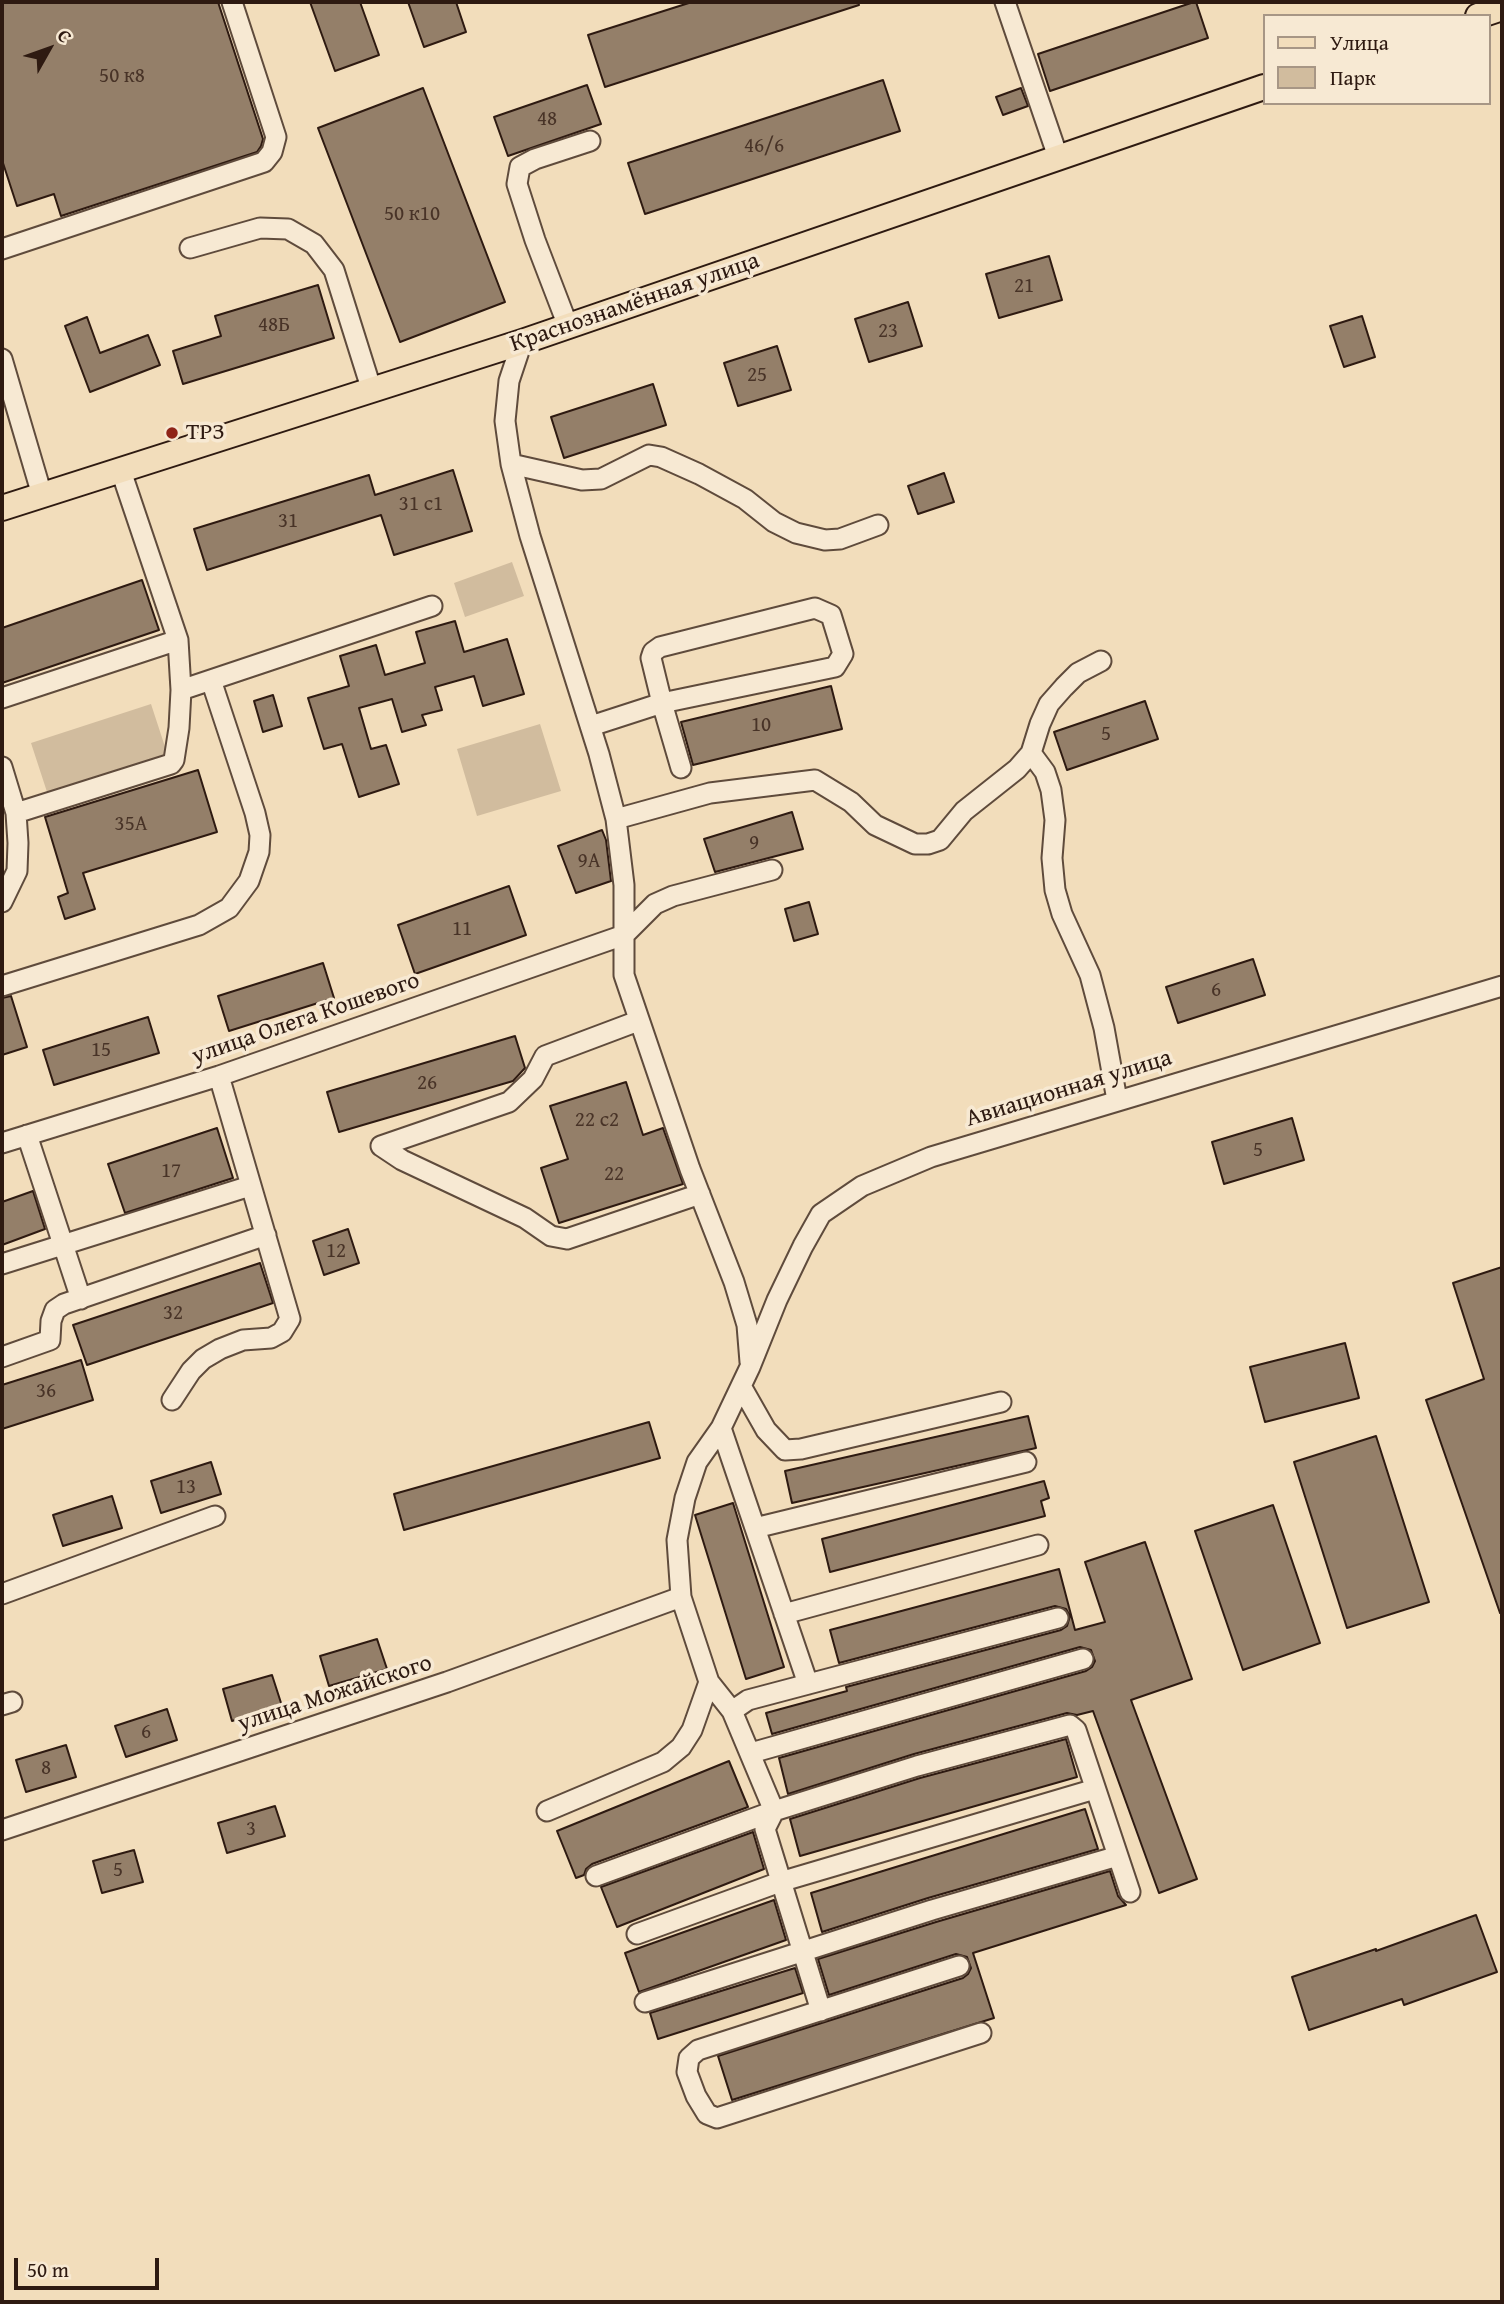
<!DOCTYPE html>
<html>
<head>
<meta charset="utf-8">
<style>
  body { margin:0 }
  #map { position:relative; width:1504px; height:2304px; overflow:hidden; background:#f2ddbb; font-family:"Gentium Book Plus",serif }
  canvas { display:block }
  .frame { position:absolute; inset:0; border:4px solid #2e1a11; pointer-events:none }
  .legend { position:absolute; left:1263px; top:14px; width:228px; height:91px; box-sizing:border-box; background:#f7e9d3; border:2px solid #a79685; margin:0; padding:9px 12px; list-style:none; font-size:21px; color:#2e1a11 }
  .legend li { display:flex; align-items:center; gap:14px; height:35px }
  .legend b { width:35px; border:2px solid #a79685 }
  .north { position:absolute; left:14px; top:14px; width:70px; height:70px; -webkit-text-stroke:5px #f7e9d3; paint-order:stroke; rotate:50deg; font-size:19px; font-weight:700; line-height:28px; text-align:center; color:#2e1a11 }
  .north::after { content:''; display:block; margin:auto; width:24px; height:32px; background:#2e1a11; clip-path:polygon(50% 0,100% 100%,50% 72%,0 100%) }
  .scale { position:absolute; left:14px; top:2258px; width:145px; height:32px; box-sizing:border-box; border:4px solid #2e1a11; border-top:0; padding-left:9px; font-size:21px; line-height:24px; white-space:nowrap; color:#2e1a11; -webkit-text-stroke:5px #f7e9d3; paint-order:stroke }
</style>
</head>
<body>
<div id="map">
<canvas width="1504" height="2304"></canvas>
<div class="frame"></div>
<ul class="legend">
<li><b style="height:9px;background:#f2ddbb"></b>Улица</li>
<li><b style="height:19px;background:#d1bc9e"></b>Парк</li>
</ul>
<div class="north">С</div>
<div class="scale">50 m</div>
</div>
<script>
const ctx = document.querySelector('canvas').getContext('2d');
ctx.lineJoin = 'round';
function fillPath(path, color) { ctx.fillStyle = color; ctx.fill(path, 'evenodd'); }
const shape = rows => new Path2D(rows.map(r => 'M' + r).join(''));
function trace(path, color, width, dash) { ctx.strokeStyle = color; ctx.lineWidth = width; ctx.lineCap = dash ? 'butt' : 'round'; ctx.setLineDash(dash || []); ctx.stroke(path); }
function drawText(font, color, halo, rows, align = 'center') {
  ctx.font = font + ' "Gentium Book Plus",serif'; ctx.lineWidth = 7; ctx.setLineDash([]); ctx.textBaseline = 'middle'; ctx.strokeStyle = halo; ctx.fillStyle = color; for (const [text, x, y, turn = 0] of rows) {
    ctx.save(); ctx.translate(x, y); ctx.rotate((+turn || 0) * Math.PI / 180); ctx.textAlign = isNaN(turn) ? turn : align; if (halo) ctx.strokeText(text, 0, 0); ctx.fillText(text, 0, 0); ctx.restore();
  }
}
const green = shape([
  [512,562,524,596,465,617,454,583],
  [151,704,168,756,48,795,31,743],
  [540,724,561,791,477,816,457,749]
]);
const building = shape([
  [2,2,218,2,263,139,261,146,257,152,61,216,54,194,17,206,2,160,2,2],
  [310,2,360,2,379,55,335,71,310,2],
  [408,2,456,2,466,32,424,47,408,2],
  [692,2,858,2,859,5,605,87,588,35,692,2],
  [1194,2,1196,2,1208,38,1050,91,1038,54,1194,2],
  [883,80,900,131,645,214,628,163,883,80],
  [587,85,601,124,508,156,494,117,587,85],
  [423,88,505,302,400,342,318,128,423,88],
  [1021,88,1028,106,1003,115,996,97,1021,88],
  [1049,256,1062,300,999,318,986,274,1049,256],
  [318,285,334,338,183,384,173,351,221,336,215,316,318,285],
  [908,302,922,346,869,362,855,319,908,302],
  [1362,316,1375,357,1344,367,1330,326,1362,316],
  [87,317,100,353,148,335,160,365,90,392,65,326,87,317],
  [777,346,791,390,738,406,724,363,777,346],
  [653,384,666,425,564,458,551,417,653,384],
  [453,470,472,531,394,555,381,515,207,570,194,529,369,475,375,495,453,470],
  [944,473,954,502,918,514,908,486,944,473],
  [142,580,159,630,2,683,2,628,142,580],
  [455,621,464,652,507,639,524,694,483,706,474,676,435,687,442,710,422,715,426,725,402,732,392,699,359,708,371,749,386,745,399,784,359,797,342,744,324,749,308,698,349,686,340,656,376,645,385,675,425,663,416,632,455,621],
  [831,686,842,729,693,765,681,722,831,686],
  [273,695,282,726,263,732,254,701,273,695],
  [1145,701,1158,739,1067,770,1054,732,1145,701],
  [198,770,217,832,83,873,95,909,65,919,58,897,68,893,45,817,198,770],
  [792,812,803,849,715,872,704,839,792,812],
  [602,830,606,840,611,881,576,893,558,846,602,830],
  [509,886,526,935,415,974,398,925,509,886],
  [809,902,818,934,794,941,785,909,809,902],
  [1253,959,1265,995,1178,1023,1166,987,1253,959],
  [323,963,334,998,229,1031,218,996,323,963],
  [11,996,27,1047,2,1055,2,998,11,996],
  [148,1017,159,1053,54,1085,43,1050,148,1017],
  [515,1036,525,1068,513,1081,339,1132,327,1092,515,1036],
  [626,1082,643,1135,663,1128,683,1184,559,1223,541,1168,568,1159,550,1106,626,1082],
  [1292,1118,1304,1160,1224,1184,1212,1142,1292,1118],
  [217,1128,233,1178,125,1213,108,1164,217,1128],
  [33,1191,45,1229,2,1245,2,1202,33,1191],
  [348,1229,359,1263,324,1275,313,1241,348,1229],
  [260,1263,273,1303,87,1365,73,1325,260,1263],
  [1502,1267,1502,1612,1500,1613,1426,1400,1484,1379,1453,1283,1502,1267],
  [1345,1343,1359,1398,1265,1422,1250,1367,1345,1343],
  [81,1360,93,1400,2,1429,2,1385,81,1360],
  [1028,1416,1036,1448,792,1503,785,1471,1028,1416],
  [649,1422,660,1458,404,1530,394,1494,649,1422],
  [1376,1436,1429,1602,1347,1628,1294,1462,1376,1436],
  [211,1462,221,1494,161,1513,151,1481,211,1462],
  [1044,1481,1049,1498,1041,1501,1045,1516,830,1572,822,1539,1044,1481],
  [112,1496,122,1528,63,1546,53,1515,112,1496],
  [733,1503,784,1667,746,1679,695,1515,733,1503],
  [1273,1505,1320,1643,1243,1670,1195,1531,1273,1505],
  [1145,1542,1192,1679,1131,1700,1197,1879,1159,1893,1093,1711,1077,1715,1067,1713,914,1754,788,1794,779,1758,1086,1671,1092,1667,1095,1661,1091,1650,1080,1647,772,1734,766,1713,847,1691,846,1687,1061,1630,1067,1626,1070,1616,1066,1609,1055,1606,839,1663,830,1630,1059,1569,1075,1630,1105,1622,1085,1562,1145,1542],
  [377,1639,387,1669,329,1686,320,1656,377,1639],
  [272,1675,282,1706,232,1721,223,1689,272,1675],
  [167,1709,177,1740,126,1757,115,1726,167,1709],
  [1066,1739,1077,1777,800,1856,790,1819,920,1778,1066,1739],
  [66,1745,76,1777,26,1792,16,1760,66,1745],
  [729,1761,748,1807,592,1864,586,1869,584,1875,576,1878,557,1831,729,1761],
  [275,1806,285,1836,227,1853,218,1823,275,1806],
  [1085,1809,1098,1849,928,1898,822,1932,811,1893,1085,1809],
  [753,1832,764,1869,617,1927,601,1887,753,1832],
  [134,1850,143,1882,102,1893,93,1861,134,1850],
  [1110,1871,1118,1896,1126,1905,973,1953,994,2018,732,2100,718,2056,963,1978,968,1974,971,1968,967,1957,956,1954,829,1995,818,1959,936,1922,1110,1871],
  [774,1900,786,1940,639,1992,625,1953,774,1900],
  [1476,1915,1497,1972,1404,2005,1402,1999,1309,2030,1292,1977,1376,1949,1376,1951,1476,1915],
  [795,1968,803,1993,658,2039,650,2013,795,1968]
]);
const minor = shape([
  [1005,2,1058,157],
  [190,248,260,228,288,229,314,244,334,270,372,391],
  [2,249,264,162,272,152,276,137,232,2],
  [568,326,535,240,517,184,520,167,535,159,590,141],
  [522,342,509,381,505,421,511,464,530,536,599,754,616,819,624,885,624,975,690,1169,734,1282,747,1325,750,1362],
  [2,359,42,495],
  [511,464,582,480,601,479,649,455,661,457,699,474,745,499,774,522,796,533,825,540,840,539,878,525],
  [181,690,432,606],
  [2,698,178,640],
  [591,726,662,703,835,667,843,654,831,615,815,608,660,647,653,652,651,658,662,703,681,768],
  [1031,753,1045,772,1051,790,1055,820,1052,858,1055,890,1062,914,1090,975,1104,1028,1117,1100],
  [2,767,16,813,18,843,17,871,2,902],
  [16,813,171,764,174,760,179,728,181,690,178,640,121,471],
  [616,819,710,793,815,780,851,802,875,825,915,844,928,844,940,840,964,811,1017,769,1031,753,1040,724,1049,704,1064,687,1078,673,1101,661],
  [2,986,199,925,229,908,249,881,259,852,260,835,255,813,211,680],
  [27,1135,81,1299],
  [2,1143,219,1076,624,935,655,904,673,896,772,870],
  [381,1146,402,1160,525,1218,551,1236,567,1239,700,1194],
  [381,1146,509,1102,533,1079,545,1056,638,1021],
  [2,1264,250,1186],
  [2,1357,50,1340,51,1321,55,1310,64,1304,266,1235],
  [741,1386,766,1430,785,1450,801,1449,1001,1402],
  [172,1400,191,1371,203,1359,220,1349,243,1340,271,1338,282,1332,290,1319,219,1076],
  [721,1428,808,1684],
  [755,1528,1026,1462],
  [2,1594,215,1516],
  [784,1614,1038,1545],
  [2,1705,12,1702],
  [732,1711,748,1700,1058,1618],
  [751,1753,1083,1659],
  [547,1811,663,1762,681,1747,692,1730,709,1682],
  [2,1830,447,1682,681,1597],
  [596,1876,774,1811,917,1766,1070,1725,1076,1730,1130,1892],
  [637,1934,780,1882,1095,1789],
  [959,1966,698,2050,689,2058,687,2072,696,2096,707,2114,717,2118,981,2033],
  [645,2002,932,1910,1118,1856],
  [821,2011,765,1829,774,1811,732,1711,709,1682,681,1597,677,1540,685,1498,697,1462,721,1428,750,1367,777,1300,803,1246,821,1214,862,1186,931,1157,1502,986]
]);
const major = shape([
  [1478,16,1502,8],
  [2,508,522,342,1264,87]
]);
const markers = [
  [172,433,7,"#8f2418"]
];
const numberNames = [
  ["50 к8",122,77],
  ["48",547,120],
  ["46/6",764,147],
  ["50 к10",412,215],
  ["21",1024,287],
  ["48Б",274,326],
  ["23",888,332],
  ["25",757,376],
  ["31 с1",421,505],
  ["31",288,522],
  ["10",761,726],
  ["5",1106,735],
  ["35А",131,825],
  ["9",754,844],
  ["9А",589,862],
  ["11",462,930],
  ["6",1216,991],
  ["15",101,1051],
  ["26",427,1084],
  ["22 с2",597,1121],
  ["5",1258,1151],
  ["17",171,1172],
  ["22",614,1175],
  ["12",336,1252],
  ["32",173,1314],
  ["36",46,1392],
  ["13",186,1488],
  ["6",146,1733],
  ["8",46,1769],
  ["3",251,1830],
  ["5",118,1871]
];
const streetNames = [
  ["Краснознамённая улица",635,303,-19],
  ["улица Олега Кошевого",306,1019,-19],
  ["Авиационная улица",1069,1089,-17],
  ["улица Можайского",335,1694,-18]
];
const poiNames = [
  ["ТРЗ",186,433]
];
fillPath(green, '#d1bc9e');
fillPath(building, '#947f69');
trace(building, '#2e1a11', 2);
trace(minor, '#5f4b3c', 23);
trace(major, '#2e1a11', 28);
trace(minor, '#f7e9d3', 19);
trace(major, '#f2ddbb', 24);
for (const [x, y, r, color] of markers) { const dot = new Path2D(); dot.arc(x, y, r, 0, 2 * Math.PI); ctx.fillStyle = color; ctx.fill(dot); trace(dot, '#f7e9d3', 2.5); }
drawText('21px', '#483327', null, numberNames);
drawText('24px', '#2e1a11', '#f7e9d3', streetNames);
drawText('24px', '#2e1a11', '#f7e9d3', poiNames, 'left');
</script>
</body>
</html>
